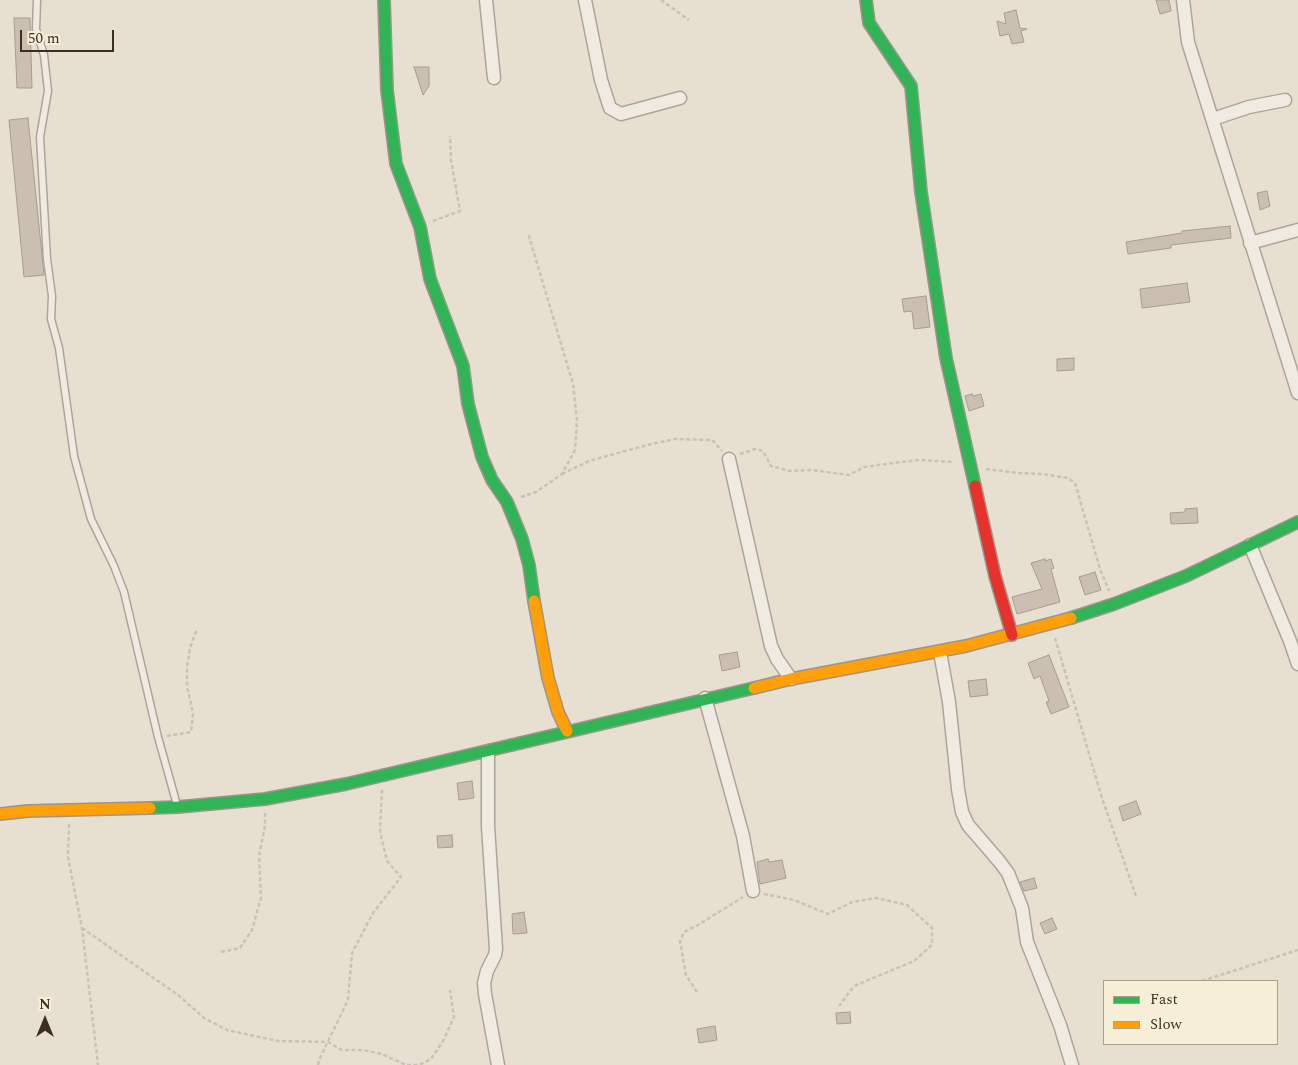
<!DOCTYPE html>
<html>
<head>
<meta charset="utf-8">
<style>
  body { margin:0 }
  #map { position:relative; width:1298px; height:1065px; overflow:hidden; background:#e7e0d1; font-family:Spectral,serif }
  canvas { display:block }
  .legend { position:absolute; left:1103px; top:980px; width:175px; height:65px; box-sizing:border-box; background:#f7eed8; border:1px solid #ada18e; margin:0; padding:6px 9px; list-style:none; font-size:15px; color:#3d2e20 }
  .legend li { display:flex; align-items:center; gap:10px; height:25px }
  .legend b { width:25px; border:1px solid #ada18e }
  .north { position:absolute; left:20px; top:995px; width:50px; height:50px; -webkit-text-stroke:4px #f7eed8; paint-order:stroke; rotate:0deg; font-size:14px; font-weight:700; line-height:20px; text-align:center; color:#3d2e20 }
  .north::after { content:''; display:block; margin:auto; width:18px; height:22px; background:#3d2e20; clip-path:polygon(50% 0,100% 100%,50% 72%,0 100%) }
  .scale { position:absolute; left:20px; top:30px; width:94px; height:22px; box-sizing:border-box; border:2px solid #3d2e20; border-top:0; padding-left:6px; font-size:15px; line-height:18px; white-space:nowrap; color:#3d2e20; -webkit-text-stroke:4px #f7eed8; paint-order:stroke }
</style>
</head>
<body>
<div id="map">
<canvas width="1298" height="1065"></canvas>
<ul class="legend">
<li><b style="height:6px;background:#30b455"></b>Fast</li>
<li><b style="height:6px;background:#ff9f0a"></b>Slow</li>
</ul>
<div class="north">N</div>
<div class="scale">50 m</div>
</div>
<script>
const ctx = document.querySelector('canvas').getContext('2d');
ctx.lineJoin = 'round';
function fillPath(path, color) { ctx.fillStyle = color; ctx.fill(path, 'evenodd'); }
const shape = rows => new Path2D(rows.map(r => 'M' + r).join(''));
function trace(path, color, width, dash) { ctx.strokeStyle = color; ctx.lineWidth = width; ctx.lineCap = dash ? 'butt' : 'round'; ctx.setLineDash(dash || []); ctx.stroke(path); }
const building = shape([
  [1156,0,1169,0,1171,11,1160,14,1156,0],
  [1016,10,1020,28,1027,29,1021,31,1024,42,1012,44,1009,34,1000,36,997,21,1006,24,1004,13,1016,10],
  [14,18,30,18,32,88,17,88,14,18],
  [414,67,429,67,429,86,423,95,414,67],
  [28,118,44,275,24,277,9,120,28,118],
  [1267,191,1270,206,1260,210,1257,193,1267,191],
  [1230,226,1231,238,1171,245,1171,248,1128,254,1126,242,1182,233,1182,231,1230,226],
  [1187,283,1190,302,1142,308,1140,289,1187,283],
  [926,296,930,327,914,329,912,311,904,312,902,299,926,296],
  [1074,358,1074,370,1057,371,1057,359,1074,358],
  [972,394,973,396,981,394,984,406,969,411,965,396,972,394],
  [1197,508,1198,523,1171,524,1170,513,1185,512,1185,509,1197,508],
  [1045,559,1045,561,1051,559,1054,568,1051,569,1060,602,1017,614,1012,597,1042,589,1031,563,1045,559],
  [1095,572,1101,590,1085,595,1079,577,1095,572],
  [737,652,740,667,722,671,719,655,737,652],
  [1049,655,1069,707,1051,714,1046,702,1049,701,1040,676,1034,679,1028,663,1049,655],
  [986,679,988,695,970,697,968,681,986,679],
  [472,781,474,798,459,800,457,783,472,781],
  [1136,801,1141,814,1123,821,1119,807,1136,801],
  [452,835,453,847,438,848,437,836,452,835],
  [768,859,769,862,782,860,786,878,760,884,757,862,768,859],
  [1034,878,1037,888,1024,891,1020,882,1034,878],
  [524,912,527,933,513,934,512,914,524,912],
  [1052,918,1057,929,1045,934,1040,923,1052,918],
  [850,1012,851,1023,837,1024,836,1013,850,1012],
  [715,1026,717,1040,699,1043,697,1029,715,1026]
]);
const path = shape([
  [661,0,689,20],
  [433,221,460,211,451,160,450,136],
  [740,454,755,449,763,451,771,466,790,471,812,470,849,475,864,467,886,464,919,460,954,462],
  [986,469,1018,473,1042,474,1068,478,1075,483,1100,569,1109,591],
  [562,474,589,461,647,445,675,439,712,440,722,451],
  [521,497,536,492,562,474,575,450,577,421,573,384,528,233],
  [1055,638,1102,798,1136,896],
  [167,736,191,732,193,713,187,686,187,668,190,648,197,629],
  [69,824,68,857,82,928,98,1065],
  [764,894,794,900,828,914,852,902,876,898,907,905,932,928,932,945,914,961,854,986,839,1006],
  [82,928,178,995,204,1018,227,1030,278,1041,328,1042,342,1050,363,1050,382,1054,406,1065],
  [221,952,240,948,252,930,261,898,259,856,265,826,265,813],
  [1202,981,1298,950],
  [697,992,686,975,680,941,684,932,698,925,743,897],
  [318,1065,319,1060,348,1000,352,953,373,913,401,877,387,861,380,831,382,789],
  [407,1065,419,1065,431,1059,443,1041,454,1017,450,990]
]);
const lane = shape([
  [37,0,36,29,44,55,48,91,40,137,47,259,52,296,51,319,59,348,74,456,91,519,114,566,124,592,158,737,177,805]
]);
const street = shape([
  [486,0,494,78],
  [585,0,601,80,610,108,621,114,680,98],
  [1183,0,1188,42,1298,393],
  [1213,119,1249,107,1285,100],
  [1250,243,1298,230],
  [729,459,771,646,777,659,791,679],
  [1250,545,1290,641,1298,664],
  [940,652,949,702,958,789,962,812,968,825,999,861,1008,873,1022,908,1027,942,1060,1025,1072,1065],
  [705,698,743,836,753,891],
  [488,751,488,826,496,949,495,955,487,971,484,983,485,994,498,1065]
]);
const fast = shape([
  [384,0,387,90,396,164,420,227,430,279,463,366,468,404,482,457,492,480,507,502,522,539,529,565,534,601],
  [866,0,869,23,911,86,921,192,946,358,975,486],
  [1071,618,1114,604,1186,576,1298,522],
  [150,808,178,807,265,799,346,784,754,688]
]);
const slow = shape([
  [534,601,548,678,558,712,567,731],
  [754,688,791,679,966,646,1071,618],
  [0,814,28,811,150,808]
]);
const jam = shape([
  [975,486,995,576,1012,635]
]);
fillPath(building, '#cbbfb2');
trace(building, '#a89c90', 1);
trace(lane, '#ada599', 9);
trace(street, '#ada599', 15);
trace(fast, '#9c958a', 14);
trace(slow, '#9c958a', 14);
trace(jam, '#9c958a', 14);
trace(path, '#c8c2b9', 2.5, [4, 2.5]);
trace(lane, '#efebe3', 6);
trace(street, '#efebe3', 12);
trace(fast, '#30b455', 11);
trace(slow, '#ff9f0a', 11);
trace(jam, '#e5322d', 11);
</script>
</body>
</html>
